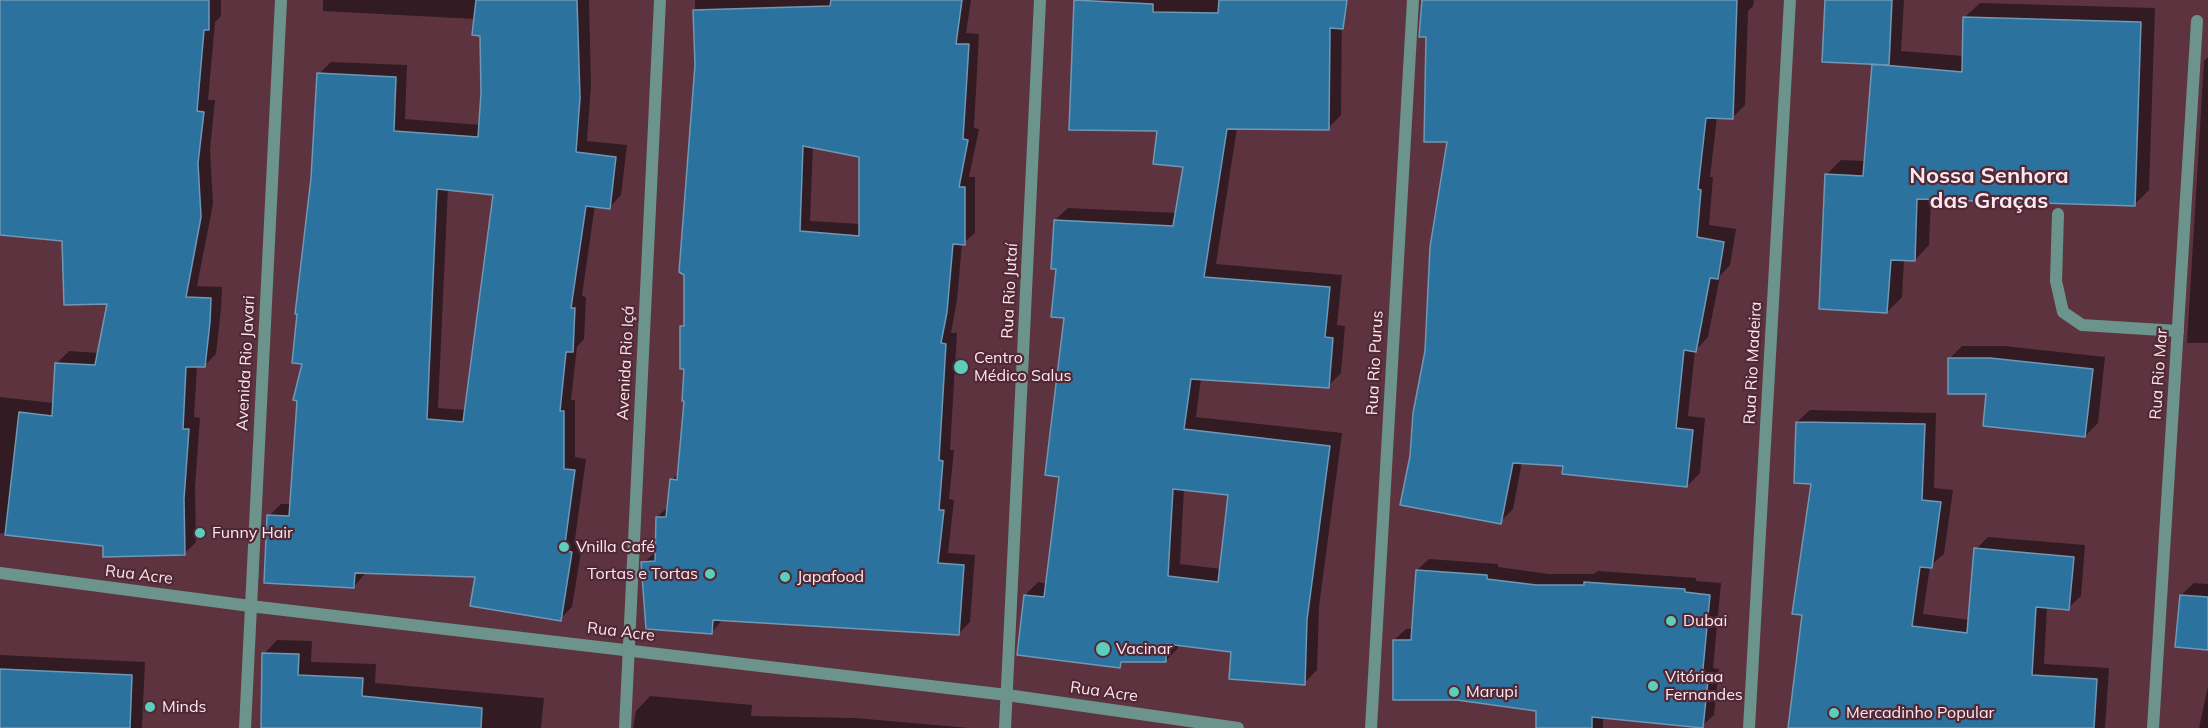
<!DOCTYPE html>
<html>
<head>
<meta charset="utf-8">
<style>
  body { margin:0 }
  canvas { display:block; background:#5d3340 }
</style>
</head>
<body>
<canvas width="2208" height="728"></canvas>
<script>
const ctx = document.querySelector('canvas').getContext('2d');
ctx.lineJoin = 'round';
function fillPath(path, color) { ctx.fillStyle = color; ctx.fill(path, 'evenodd'); }
const shape = rows => new Path2D(rows.map(r => 'M' + r).join(''));
function trace(path, color, width, dash) { ctx.strokeStyle = color; ctx.lineWidth = width; ctx.lineCap = dash ? 'butt' : 'round'; ctx.setLineDash(dash || []); ctx.stroke(path); }
function drawText(font, color, halo, rows, align = 'center') {
  ctx.font = font + ' Mulish,sans-serif'; ctx.lineWidth = 4.5; ctx.setLineDash([]); ctx.textBaseline = 'middle'; ctx.strokeStyle = halo; ctx.fillStyle = color; for (const [text, x, y, turn = 0] of rows) {
    ctx.save(); ctx.translate(x, y); ctx.rotate((+turn || 0) * Math.PI / 180); ctx.textAlign = isNaN(turn) ? turn : align; if (halo) ctx.strokeText(text, 0, 0); ctx.fillText(text, 0, 0); ctx.restore();
  }
}
const shadow = shape([
  [0,0,221,0,221,16,215,22,208,100,215,100,210,150,213,204,197,286,222,287,221,309,216,354,204,366,197,366,194,417,200,418,195,486,196,542,184,554,0,533,0,388,0,397,54,403,57,363,69,351,99,353,109,303,64,239,0,234],
  [323,0,589,0,591,85,587,141,627,145,621,195,610,207,595,205,582,296,586,297,584,339,577,347,571,400,575,400,575,457,586,459,575,539,583,540,572,607,560,619,476,575,366,572,354,587,269,516,281,504,292,504,304,362,319,74,331,62,407,65,405,119,481,125,483,93,481,35,475,19,323,11],
  [448,188,495,194,466,410,438,408],
  [695,0,971,0,966,33,979,34,974,128,979,129,969,177,975,177,975,233,962,244,957,300,951,333,957,333,950,450,954,450,949,499,954,500,948,553,975,555,970,622,959,633,723,619,712,632,643,563,656,552,657,517,669,506,672,480,679,473,686,400,686,367,681,327,686,322,696,65],
  [813,146,861,155,861,224,810,221],
  [1075,0,1280,0,1342,5,1341,115,1328,128,1237,128,1216,264,1342,275,1337,325,1345,326,1341,373,1328,386,1201,378,1196,417,1342,433,1319,607,1317,670,1304,683,1233,651,1178,644,1178,648,1166,661,1125,660,1119,666,1025,595,1038,582,1047,584,1061,476,1066,317,1057,268,1055,220,1068,208,1177,213,1185,165,1158,129,1071,128],
  [1184,489,1230,493,1221,569,1180,564],
  [1423,0,1754,0,1753,6,1748,11,1745,105,1733,117,1717,117,1710,177,1713,177,1709,225,1736,229,1730,265,1720,276,1708,337,1695,351,1688,416,1705,418,1700,473,1687,486,1565,465,1522,462,1513,509,1500,522,1411,456,1427,351,1449,141,1427,36],
  [1826,0,1904,0,1901,51,1964,56,1965,17,1980,3,2155,8,2149,190,2134,205,1931,198,1929,245,1915,260,1904,259,1902,297,1887,312,1826,175,1841,160,1866,161,1873,63],
  [2208,57,2208,343,2187,343,2204,61],
  [1962,346,2004,346,2105,357,2098,423,2085,436,1949,359],
  [1810,410,1936,413,1934,488,1953,490,1944,554,1930,566,1923,614,1970,620,1976,549,1988,537,2085,545,2081,596,2068,608,2047,606,2044,664,2109,668,2105,728,1790,728,1803,614,1813,482,1797,422],
  [1429,559,1498,564,1498,567,1549,574,1594,574,1598,571,1696,578,1696,581,1721,583,1713,668,1719,669,1714,715,1702,726,1603,717,1603,728,1538,728,1538,709,1394,640,1406,629,1413,629,1417,570],
  [2194,583,2208,584,2208,649,2181,595],
  [277,640,312,641,311,662,376,664,375,683,544,698,541,728,262,728,264,654],
  [0,655,145,662,142,728,0,728],
  [2208,686,2208,728,2199,728],
  [650,696,752,705,751,716,855,718,969,728,633,728,636,711]
]);
const building = shape([
  [0,0,209,0,209,30,204,30,197,111,204,112,198,163,201,217,186,297,211,298,210,322,205,367,186,367,183,429,189,429,184,499,185,555,103,557,103,546,5,535,19,412,52,416,55,363,95,365,107,304,64,305,62,241,0,235,0,0],
  [476,0,577,0,580,98,576,152,616,157,610,209,586,206,571,308,575,308,573,352,566,352,560,411,564,411,564,469,575,470,564,551,572,552,561,621,470,606,475,577,355,573,354,588,264,583,267,515,289,516,297,401,293,400,302,364,292,363,297,314,295,314,311,178,317,73,396,77,394,131,478,137,481,93,480,36,472,35,476,0],
  [437,189,493,195,463,422,427,419,437,189],
  [831,0,962,0,956,44,969,44,963,139,968,140,959,187,965,187,965,245,953,244,947,312,941,343,946,344,939,460,943,461,939,510,944,510,938,563,964,565,959,635,713,620,712,634,646,629,641,562,655,561,656,517,666,517,670,479,677,480,684,401,682,401,684,369,680,369,680,326,684,326,684,275,679,272,695,65,693,10,830,6,831,0],
  [803,146,859,157,859,236,800,231,803,146],
  [1074,0,1153,4,1153,12,1218,13,1219,0,1347,0,1343,29,1330,28,1329,130,1227,129,1204,277,1330,287,1325,337,1333,338,1329,388,1191,379,1184,429,1330,446,1307,620,1305,685,1229,679,1231,652,1166,644,1166,662,1121,662,1120,668,1017,655,1024,595,1044,597,1059,477,1045,475,1064,318,1051,317,1056,269,1051,269,1054,220,1173,226,1183,167,1153,164,1157,131,1069,130,1074,0],
  [1173,489,1228,495,1218,582,1168,576,1173,489],
  [1422,0,1737,0,1733,119,1706,118,1698,189,1701,190,1697,237,1724,242,1718,279,1710,278,1696,352,1684,350,1676,428,1693,430,1687,487,1562,474,1563,466,1513,463,1501,524,1400,505,1410,456,1413,413,1425,351,1430,247,1447,142,1424,142,1426,37,1419,37,1422,0],
  [1825,0,1892,0,1889,65,1822,62,1825,0],
  [1963,17,2141,22,2135,206,1917,199,1915,261,1891,260,1887,313,1819,309,1825,174,1863,176,1872,64,1962,72,1963,17],
  [1948,358,1990,358,2093,369,2085,437,1983,426,1986,394,1948,394,1948,358],
  [1796,422,1925,424,1922,500,1941,502,1932,568,1920,567,1912,626,1967,633,1974,548,2074,557,2069,610,2036,607,2032,675,2097,679,2094,728,1788,728,1802,615,1792,614,1811,484,1794,483,1796,422],
  [1416,570,1487,575,1487,579,1536,585,1584,585,1584,582,1685,589,1685,592,1710,595,1702,679,1708,680,1703,728,1592,717,1592,728,1536,728,1536,711,1457,700,1393,700,1393,640,1411,640,1416,570],
  [2180,595,2208,597,2208,650,2175,647,2180,595],
  [262,653,299,654,298,675,363,678,362,696,482,708,481,728,261,728,262,653],
  [0,669,132,675,130,728,0,728,0,669]
]);
const service = shape([
  [2058,214,2056,281,2063,312,2082,325,2178,331]
]);
const minor = shape([
  [245,728,281,0],
  [625,728,660,0],
  [1005,728,1040,0],
  [1371,728,1413,0],
  [2153,728,2197,21]
]);
const tertiary = shape([
  [0,573,250,606,1007,695,1238,728],
  [1749,728,1790,0]
]);
const markers = [
  [961,367,8,"#5cceba"],
  [200,533,6,"#5cceba"],
  [564,547,6,"#5cceba"],
  [710,574,6,"#5cceba"],
  [785,577,6,"#5cceba"],
  [1671,621,6,"#5cceba"],
  [1103,649,8,"#5cceba"],
  [1653,686,6,"#5cceba"],
  [1454,692,6,"#5cceba"],
  [150,707,6,"#5cceba"],
  [1834,713,6,"#5cceba"]
];
const streetNames = [
  ["Rua Rio Jutaí",1010,291,-87],
  ["Avenida Rio Javari",246,363,-87],
  ["Avenida Rio Içá",626,363,-87],
  ["Rua Rio Purus",1375,363,-87],
  ["Rua Rio Madeira",1753,363,-87],
  ["Rua Rio Mar",2159,374,-86],
  ["Rua Acre",139,575,7],
  ["Rua Acre",621,632,7],
  ["Rua Acre",1104,692,8]
];
const poiNames = [
  ["Centro",974,358],
  ["Médico Salus",974,376],
  ["Funny Hair",212,533],
  ["Vnilla Café",576,547],
  ["Tortas e Tortas",698,574,"right"],
  ["Japafood",797,577],
  ["Dubai",1683,621],
  ["Vacinar",1116,649],
  ["Vitóriaa",1665,677],
  ["Fernandes",1665,695],
  ["Marupi",1466,692],
  ["Minds",162,707],
  ["Mercadinho Popular",1846,713]
];
const districtNames = [
  ["Nossa Senhora",1989,176],
  ["das Graças",1989,201]
];
fillPath(shadow, '#0007');
fillPath(building, '#2b729f');
trace(building, '#6f98b5', 1.5);
trace(service, '#6d948c', 12);
trace(minor, '#6d948c', 12);
trace(tertiary, '#6d948c', 12);
for (const [x, y, r, color] of markers) { const dot = new Path2D(); dot.arc(x, y, r, 0, 2 * Math.PI); ctx.fillStyle = color; ctx.fill(dot); trace(dot, '#512936', 2); }
drawText('16px', '#fde7ec', '#512936', streetNames);
drawText('16px', '#fde7ec', '#512936', poiNames, 'left');
drawText('bold 22px', '#fde7ec', '#512936', districtNames);
</script>
</body>
</html>
